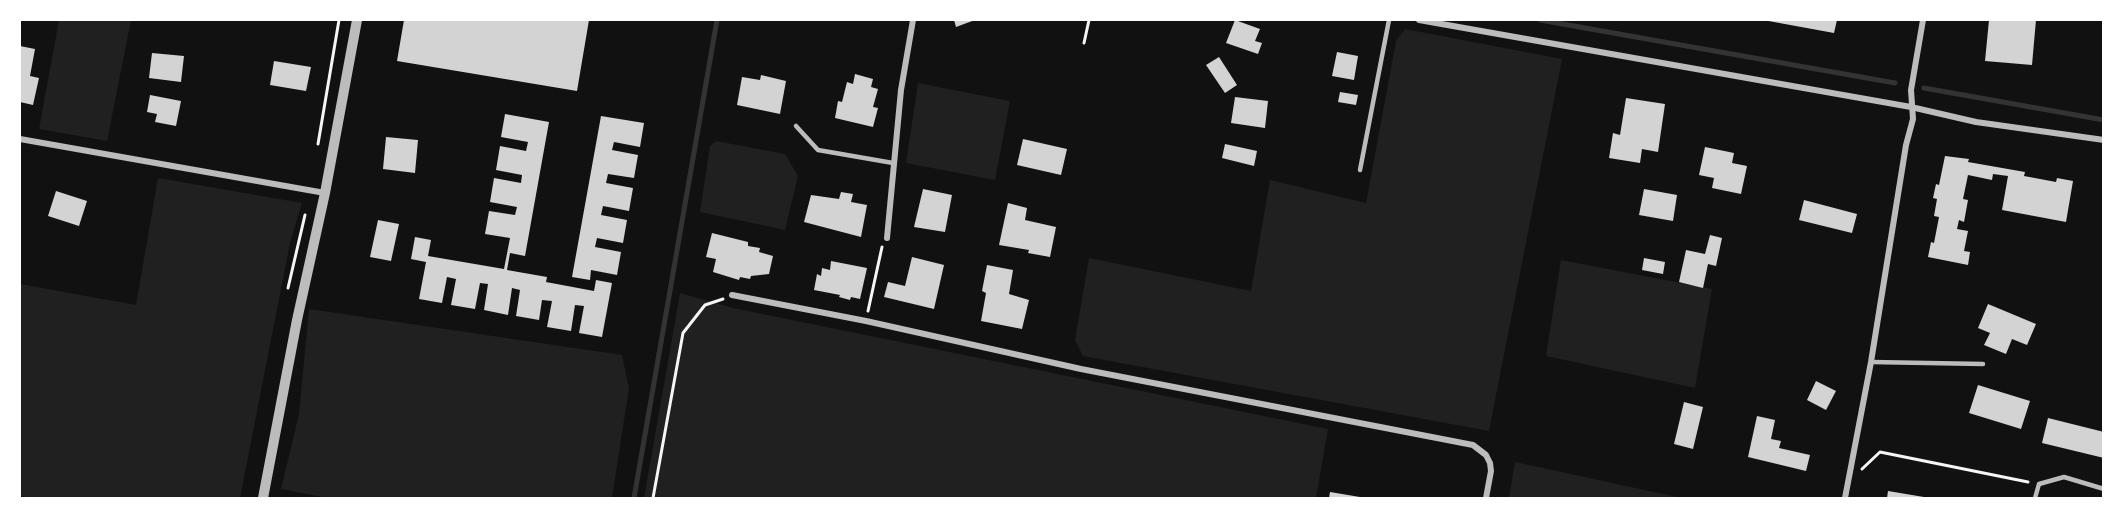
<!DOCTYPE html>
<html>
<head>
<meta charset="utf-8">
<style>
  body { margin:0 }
  #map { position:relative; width:2123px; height:518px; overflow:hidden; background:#111; font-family:"Public Sans",sans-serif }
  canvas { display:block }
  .frame { position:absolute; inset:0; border:21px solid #fff; pointer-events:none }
</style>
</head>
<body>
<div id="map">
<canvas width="2123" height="518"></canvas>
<div class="frame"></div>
</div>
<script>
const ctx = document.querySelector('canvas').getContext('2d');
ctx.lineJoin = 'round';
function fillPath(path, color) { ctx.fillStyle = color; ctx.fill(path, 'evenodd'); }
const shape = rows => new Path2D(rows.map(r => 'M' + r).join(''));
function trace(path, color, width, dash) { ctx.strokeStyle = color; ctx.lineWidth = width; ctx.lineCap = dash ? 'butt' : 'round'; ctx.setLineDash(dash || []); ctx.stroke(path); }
const green = shape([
  [59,20,131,20,107,141,39,129],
  [1405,29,1562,59,1489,431,1083,356,1075,340,1089,258,1251,291,1270,180,1366,203,1396,41],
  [918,83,1010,101,995,180,906,163],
  [716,141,785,154,798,176,785,230,700,212,710,146],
  [158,178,302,203,290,243,240,498,35,498,20,496,20,284,136,305],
  [1561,260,1712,289,1695,388,1546,356],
  [680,293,733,308,1328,429,1316,498,644,498],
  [309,309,622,355,629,388,612,498,328,498,281,489,299,414],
  [1515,462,1682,498,1509,498]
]);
const stream = shape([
  [1540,20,1895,83],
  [1924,88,2104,120],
  [634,498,717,20]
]);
const building = shape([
  [404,20,589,20,577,91,397,61],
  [954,20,975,20,956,27],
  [1235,20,1260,29,1255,41,1262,43,1258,54,1226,43],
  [1763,20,1837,20,1834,33],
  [1989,20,2036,20,2032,65,1985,61],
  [20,46,35,49,30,76,39,78,33,105,20,102],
  [1337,52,1358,56,1354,80,1332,76],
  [152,53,184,56,181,82,149,78],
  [1219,57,1237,85,1225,93,1206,65],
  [274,61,311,67,306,91,270,85],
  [855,74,873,79,871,87,878,89,873,107,878,108,873,127,835,118,838,101,842,102,847,82,853,84],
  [761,75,786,81,780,114,737,105,742,77,760,80],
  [1340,92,1358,95,1356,105,1338,102],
  [150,95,181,101,176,126,155,122,157,114,147,112],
  [1235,97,1268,101,1265,128,1231,123],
  [1626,98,1665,104,1658,152,1642,149,1640,163,1609,158,1613,133,1620,135],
  [505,114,549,122,525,256,510,253,507,270,547,277,546,282,594,291,596,280,612,283,602,337,579,333,584,306,575,305,571,331,547,327,552,301,542,300,539,320,516,316,520,290,512,288,508,315,484,310,488,284,480,283,475,309,451,305,456,279,447,277,442,303,419,299,426,262,411,259,415,237,431,240,428,256,504,269,510,238,485,234,489,211,515,215,517,207,490,202,494,178,521,183,522,175,496,170,500,146,526,151,528,142,501,137],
  [601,116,644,123,640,147,614,142,612,150,638,155,634,178,608,174,606,183,633,188,629,211,603,206,601,215,627,220,623,243,597,238,595,247,621,252,617,275,591,270,590,280,572,277],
  [386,137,418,140,415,173,383,169],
  [1023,139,1067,149,1061,175,1017,165],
  [1225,144,1257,151,1254,166,1222,158],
  [1705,147,1734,153,1732,163,1747,166,1741,194,1712,188,1714,178,1699,175],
  [1945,156,1969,159,1968,162,2025,172,2024,176,2056,182,2057,178,2073,181,2066,222,2002,210,2008,176,1993,174,1992,180,1968,175,1963,199,1968,200,1964,222,1959,220,1957,229,1968,231,1964,251,1970,252,1968,265,1928,257,1931,242,1934,243,1939,217,1934,216,1937,199,1933,198,1936,184,1939,185],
  [923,189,952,195,945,232,914,227],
  [1644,189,1677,195,1673,221,1639,215],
  [56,191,87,201,79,226,48,216],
  [841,192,853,194,851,202,867,205,861,237,804,222,811,195,839,199],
  [1804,200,1857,214,1852,233,1799,220],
  [1008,203,1027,208,1025,220,1056,227,1050,257,1028,253,1029,250,999,245],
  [378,220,399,224,391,261,370,257],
  [712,233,748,242,748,246,760,248,759,252,773,256,769,274,751,276,750,279,740,277,739,280,713,272,716,259,706,257],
  [1710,235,1722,238,1716,266,1708,264,1703,288,1679,282,1686,250,1705,254],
  [912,257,944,265,934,309,884,297,888,282,905,286],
  [1644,258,1665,262,1663,274,1642,270],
  [831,261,867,268,860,299,851,297,850,300,839,297,840,295,814,290,817,274,821,276,822,268,830,270],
  [987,265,1013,270,1009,294,1029,300,1022,329,981,321,986,293,982,291],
  [1988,304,2036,324,2027,345,2012,339,2006,354,1984,345,1990,333,1978,328],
  [1816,381,1836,391,1826,410,1807,400],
  [1978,385,2030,401,2021,429,1969,413],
  [1684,402,1703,407,1693,449,1674,444],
  [1757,416,1775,420,1771,439,1781,441,1779,448,1810,455,1806,471,1748,457],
  [2048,418,2104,432,2104,458,2042,443],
  [1888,491,1924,497,1924,498,1887,498],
  [1330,492,1360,497,1360,498,1329,498]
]);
const path = shape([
  [1084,43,1089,20],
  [318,144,339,20],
  [288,288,305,215],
  [868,311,882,247],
  [1862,469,1880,452,2028,482],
  [653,498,683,333,705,305,723,299]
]);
const service = shape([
  [796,126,818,150,893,163],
  [1360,170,1389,20],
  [1871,362,1983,364],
  [2035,498,2039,484,2064,477,2104,489]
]);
const minor = shape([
  [1419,20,1911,107,1976,122,2104,140],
  [20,139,325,193],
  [887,238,901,90,913,20],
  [732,295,866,321,1081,369,1473,445,1486,455,1490,463,1491,471,1486,498],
  [1845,498,1871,362,1906,145,1913,119,1911,90,1923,20]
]);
const tertiary = shape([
  [263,498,297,320,325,193,357,20]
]);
fillPath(green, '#202020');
trace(stream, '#333', 5);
fillPath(building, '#d3d3d3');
trace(path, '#f5f5f5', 3);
trace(service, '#bcbcbc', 4.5);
trace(minor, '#bcbcbc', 6);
trace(tertiary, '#bcbcbc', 10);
</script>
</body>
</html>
